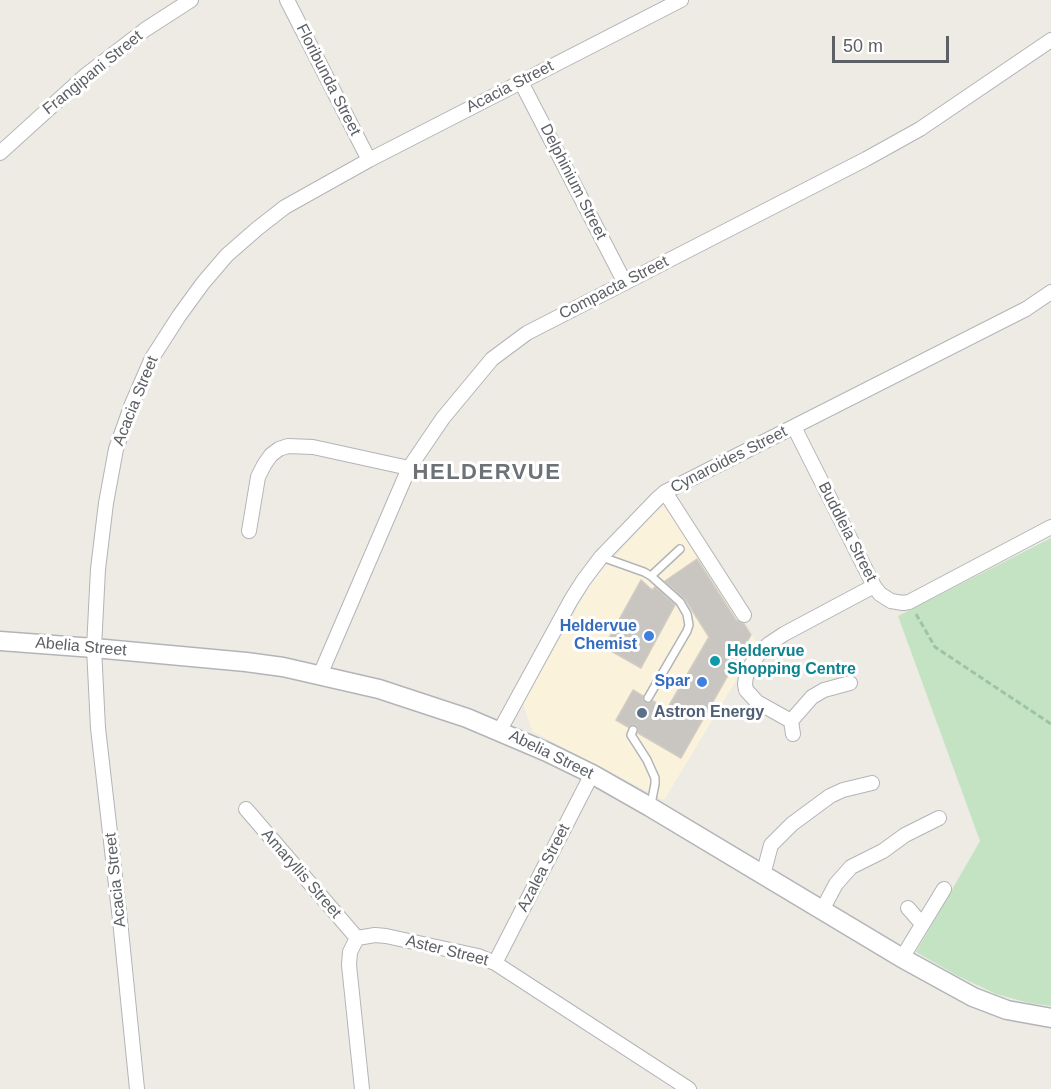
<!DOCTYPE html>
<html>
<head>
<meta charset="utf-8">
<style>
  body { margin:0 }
  #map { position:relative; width:1051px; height:1089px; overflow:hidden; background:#eeebe4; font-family:Helvetica,sans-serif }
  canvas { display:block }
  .scale { position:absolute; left:832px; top:36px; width:117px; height:27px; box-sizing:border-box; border:3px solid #5c6064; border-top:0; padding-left:8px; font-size:18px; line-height:21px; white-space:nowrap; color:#5c6064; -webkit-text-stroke:4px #fff; paint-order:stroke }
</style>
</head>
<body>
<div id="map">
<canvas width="1051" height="1089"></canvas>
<div class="scale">50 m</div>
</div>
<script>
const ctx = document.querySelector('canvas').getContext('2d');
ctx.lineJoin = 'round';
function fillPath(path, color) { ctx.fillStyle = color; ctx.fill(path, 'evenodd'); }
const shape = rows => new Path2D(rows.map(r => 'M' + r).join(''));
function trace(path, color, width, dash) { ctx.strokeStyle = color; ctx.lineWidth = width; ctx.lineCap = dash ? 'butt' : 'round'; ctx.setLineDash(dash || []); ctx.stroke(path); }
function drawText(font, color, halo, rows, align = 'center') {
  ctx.font = font + ' Helvetica,sans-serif'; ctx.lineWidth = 6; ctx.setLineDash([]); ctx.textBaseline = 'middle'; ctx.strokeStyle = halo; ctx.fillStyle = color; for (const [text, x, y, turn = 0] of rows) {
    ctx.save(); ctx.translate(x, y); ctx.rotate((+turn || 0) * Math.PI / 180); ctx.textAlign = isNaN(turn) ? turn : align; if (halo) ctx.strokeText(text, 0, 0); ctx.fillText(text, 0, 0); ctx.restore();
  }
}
const commercial = shape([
  [664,506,758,644,664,800,532,731,523,703,586,592,597,576,654,514]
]);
const green = shape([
  [1051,538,1051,1006,1029,1003,996,994,956,975,916,952,980,841,898,616]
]);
const building = shape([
  [697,559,736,620,744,624,751,635,681,758,638,733,638,729,636,725,632,725,628,727,616,720,633,690,643,696,643,700,646,703,650,703,653,701,667,709,709,637,685,599,665,581,697,559],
  [641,580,652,590,655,587,675,605,641,668,604,647,641,580]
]);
const path = shape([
  [916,614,935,647,1051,724]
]);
const service = shape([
  [602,557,644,572,651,576,680,602,687,614,689,625,687,631,648,698],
  [651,576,680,549],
  [633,730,631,735,647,760,655,778,655,784,651,804]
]);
const minor = shape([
  [287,0,369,160],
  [521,82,625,283],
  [0,153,86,75,146,29,191,0],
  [794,427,874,586,880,594,891,601,903,603,909,602,1051,527],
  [665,492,744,615],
  [249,531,258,477,264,465,271,455,279,449,288,446,313,447,409,468],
  [320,675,409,468,443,418,492,359,527,333,866,159,920,129,1051,40],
  [791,721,812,697,824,690,850,683],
  [500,730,571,600,583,581,601,557,657,499,665,492,1026,309,1051,292],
  [793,734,791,721,757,702,746,690,745,684,746,676,751,665,760,652,769,644,784,634,874,586],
  [246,809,357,938],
  [763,875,771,845,792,824,830,796,843,790,872,783],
  [908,908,922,924],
  [822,910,836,884,851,867,883,851,905,835,939,818],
  [902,958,944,889],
  [495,963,592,774],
  [137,1089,120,920,98,728,94,648,98,569,106,503,116,449,132,404,152,358,179,316,203,283,227,255,258,228,285,207,369,160,681,0],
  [362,1089,349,965,350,952,357,938,375,935,386,936,478,956,495,963,689,1089]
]);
const tertiary = shape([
  [0,641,94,648,246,662,283,667,379,689,467,718,547,752,592,774,650,807,902,958,973,997,1007,1010,1051,1018]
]);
const markers = [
  [649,636,6,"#3f7fe0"],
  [715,661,6,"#0f9aa8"],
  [702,682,6,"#3f7fe0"],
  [642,713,6,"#5c6f8a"]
];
const streetNames = [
  ["Frangipani Street",93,73,-39],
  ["Floribunda Street",328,80,63],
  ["Acacia Street",510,87,-27],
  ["Delphinium Street",573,182,63],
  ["Compacta Street",614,288,-27],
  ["Acacia Street",136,401,-68],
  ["Cynaroides Street",729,460,-27],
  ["Buddleia Street",847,532,63],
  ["Abelia Street",81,647,5],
  ["Abelia Street",551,755,26],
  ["Azalea Street",544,868,-63],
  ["Amaryllis Street",301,874,49],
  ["Acacia Street",116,880,-96],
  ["Aster Street",447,951,14]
];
const shopNames = [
  ["Heldervue",637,627],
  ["Chemist",637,645],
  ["Spar",690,682]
];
const cultureNames = [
  ["Heldervue",727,652],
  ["Shopping Centre",727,670]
];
const serviceNames = [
  ["Astron Energy",654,713]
];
const districtNames = [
  ["HELDERVUE",487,473]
];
fillPath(commercial, '#fbf2dc');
fillPath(green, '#c4e3c3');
fillPath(building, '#c9c6c2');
trace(building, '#d2ccc3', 1.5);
trace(service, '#b2b5b8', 10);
trace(minor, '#b2b5b8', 16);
trace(tertiary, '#b2b5b8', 21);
trace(path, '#9cc4a5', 3, [6, 3]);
trace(service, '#fff', 7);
trace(minor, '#fff', 14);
trace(tertiary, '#fff', 18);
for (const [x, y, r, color] of markers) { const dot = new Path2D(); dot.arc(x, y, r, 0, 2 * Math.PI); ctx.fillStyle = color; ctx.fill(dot); trace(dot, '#fff', 2); }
drawText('16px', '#5c6064', '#fff', streetNames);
drawText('bold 16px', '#366cbe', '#fff', shopNames, 'right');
drawText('bold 16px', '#0d838f', '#fff', cultureNames, 'left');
drawText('bold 16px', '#4e5e75', '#fff', serviceNames, 'left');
ctx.letterSpacing = '1.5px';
drawText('bold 22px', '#6d7276', '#fff', districtNames);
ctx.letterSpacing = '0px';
</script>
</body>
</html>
